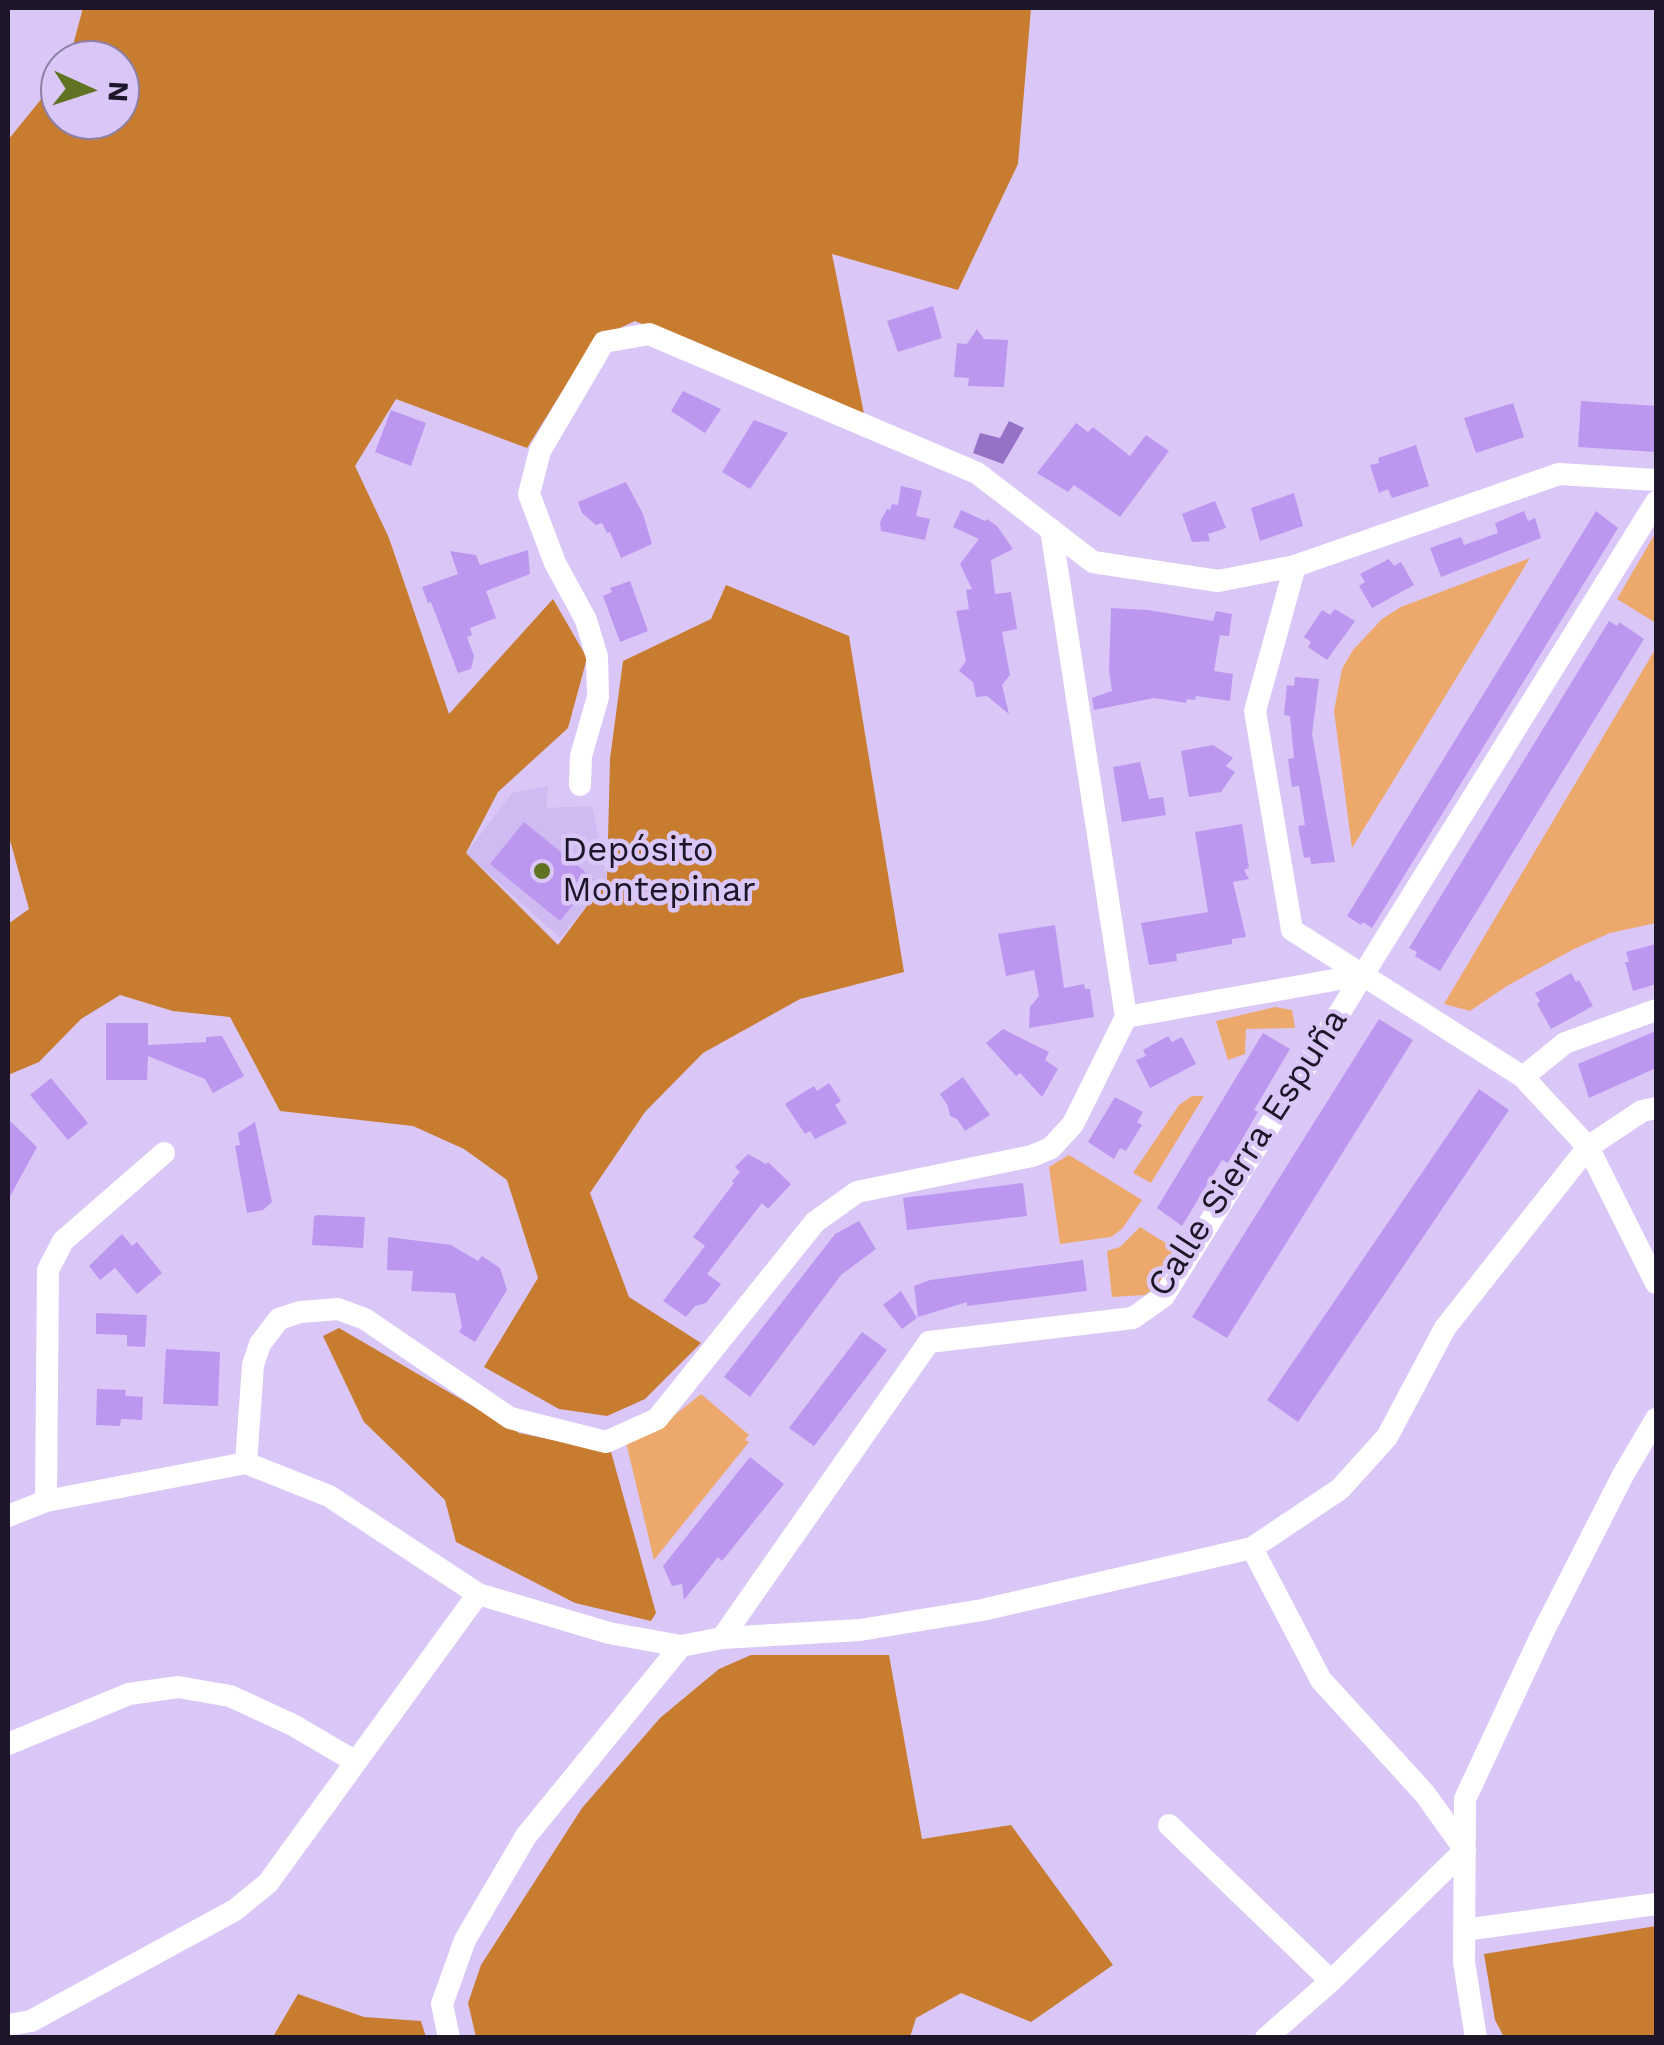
<!DOCTYPE html>
<html>
<head>
<meta charset="utf-8">
<style>
  body { margin:0 }
  #map { position:relative; width:1664px; height:2045px; overflow:hidden; background:#dac7f8; font-family:"Work Sans",sans-serif }
  canvas { display:block }
  .frame { position:absolute; inset:0; border:10px solid #1d1628; pointer-events:none }
  .north { position:absolute; left:40px; top:40px; width:100px; height:100px; box-sizing:border-box; background:#dac7f8; border:2px solid #8e80a5; border-radius:50%; rotate:93deg; font-size:28px; font-weight:700; line-height:40px; text-align:center; color:#1d1628 }
  .north::after { content:''; display:block; margin:auto; width:35px; height:45px; background:#5f7322; clip-path:polygon(50% 0,100% 100%,50% 72%,0 100%) }
</style>
</head>
<body>
<div id="map">
<canvas width="1664" height="2045"></canvas>
<div class="frame"></div>
<div class="north">N</div>
</div>
<script>
const ctx = document.querySelector('canvas').getContext('2d');
ctx.lineJoin = 'round';
function fillPath(path, color) { ctx.fillStyle = color; ctx.fill(path, 'evenodd'); }
const shape = rows => new Path2D(rows.map(r => 'M' + r).join(''));
function trace(path, color, width, dash) { ctx.strokeStyle = color; ctx.lineWidth = width; ctx.lineCap = dash ? 'butt' : 'round'; ctx.setLineDash(dash || []); ctx.stroke(path); }
function drawText(font, color, halo, rows, align = 'center') {
  ctx.font = font + ' "Work Sans",sans-serif'; ctx.lineWidth = 9; ctx.setLineDash([]); ctx.textBaseline = 'middle'; ctx.strokeStyle = halo; ctx.fillStyle = color; for (const [text, x, y, turn = 0] of rows) {
    ctx.save(); ctx.translate(x, y); ctx.rotate((+turn || 0) * Math.PI / 180); ctx.textAlign = isNaN(turn) ? turn : align; if (halo) ctx.strokeText(text, 0, 0); ctx.fillText(text, 0, 0); ctx.restore();
  }
}
const built = shape([
  [548,786,546,808,592,806,607,880,560,938,466,853,512,793]
]);
const green = shape([
  [1656,532,1656,623,1617,599],
  [1530,558,1352,848,1334,711,1342,669,1353,650,1382,619,1401,607],
  [1656,648,1656,923,1610,933,1572,950,1507,986,1470,1011,1444,1004],
  [1275,1007,1292,1010,1295,1028,1246,1029,1245,1054,1228,1060,1216,1021],
  [1192,1096,1204,1096,1151,1183,1133,1173,1179,1105],
  [1069,1155,1142,1200,1122,1229,1111,1237,1060,1244,1049,1167],
  [1140,1227,1180,1252,1164,1280,1145,1295,1112,1297,1107,1251,1120,1247],
  [701,1394,749,1435,745,1440,749,1442,654,1560,626,1442,656,1430]
]);
const forest = shape([
  [83,8,1031,8,1018,164,958,290,832,254,864,414,635,321,594,340,527,448,396,399,355,466,389,538,449,714,553,599,587,658,568,728,498,792,466,853,558,945,607,879,610,759,623,661,711,619,726,585,849,636,904,972,800,999,703,1053,645,1112,590,1193,629,1297,701,1343,645,1399,607,1416,559,1409,484,1367,538,1278,507,1180,464,1149,413,1126,280,1111,230,1017,173,1011,120,995,81,1019,39,1062,8,1075,8,924,29,909,8,833,8,140,60,76,60,120,120,120,120,60,69,60],
  [339,1328,519,1433,611,1452,656,1613,651,1621,575,1603,456,1542,445,1500,364,1422,323,1336],
  [751,1655,889,1655,922,1839,1011,1825,1113,1965,1031,2022,961,1993,916,2018,910,2037,476,2037,468,2003,481,1965,582,1808,660,1718,719,1669],
  [1656,1926,1656,2037,1504,2037,1495,2020,1484,1954],
  [298,1994,364,2017,421,2021,426,2037,277,2037,274,2035]
]);
const water = shape([
  [1009,421,1024,428,1003,464,973,453,980,433,1000,438]
]);
const building = shape([
  [933,306,942,338,898,352,887,321],
  [977,329,984,339,1008,340,1004,387,968,386,969,378,954,377,957,343,967,344],
  [683,391,721,409,705,433,671,411],
  [1581,401,1656,406,1656,452,1578,447],
  [1513,403,1524,437,1476,453,1464,418],
  [391,410,426,423,411,466,375,452],
  [754,420,788,433,750,489,722,472],
  [1076,423,1088,432,1093,427,1130,456,1146,435,1169,451,1120,517,1074,485,1068,492,1037,473],
  [1416,445,1429,486,1392,498,1388,489,1379,493,1370,465,1379,463,1378,458],
  [626,482,643,514,652,544,621,558,610,532,607,533,602,523,596,525,582,513,578,502],
  [901,486,922,491,916,516,930,519,925,540,881,531,880,522,887,509,890,510,892,504,898,505],
  [1294,493,1303,526,1260,541,1251,508],
  [1215,501,1226,528,1208,534,1210,541,1192,542,1182,514],
  [961,510,985,521,987,519,997,526,1013,549,991,560,995,594,1011,592,1017,629,1002,632,1010,675,1002,685,1009,714,987,696,976,697,973,682,959,671,966,661,956,611,969,609,966,590,972,589,960,564,979,539,953,527],
  [1524,511,1528,521,1535,518,1541,538,1441,577,1430,548,1461,537,1464,545,1498,533,1495,523],
  [1596,511,1618,528,1372,928,1363,922,1361,925,1347,916],
  [528,550,530,574,486,591,496,618,470,628,472,635,467,637,474,656,471,669,458,673,431,602,428,603,422,587,458,574,450,551,476,555,480,565],
  [1389,559,1394,566,1401,562,1414,585,1372,608,1359,586,1365,582,1360,574],
  [630,581,648,631,620,642,603,596,612,592,610,588],
  [1111,608,1148,610,1213,621,1216,611,1232,614,1229,636,1220,635,1214,671,1233,674,1230,701,1196,696,1195,700,1187,699,1186,703,1154,698,1094,710,1092,698,1112,691,1109,670],
  [1335,609,1355,621,1327,660,1308,647,1311,642,1304,637,1322,610,1330,615],
  [1609,621,1617,626,1619,622,1644,639,1440,971,1415,956,1417,952,1409,948],
  [1295,677,1319,679,1312,734,1335,862,1311,864,1310,857,1304,858,1298,826,1305,825,1299,786,1292,787,1288,759,1294,758,1290,716,1284,715,1287,685,1294,686],
  [1213,745,1233,758,1226,766,1235,772,1221,792,1189,797,1181,751],
  [1140,762,1149,799,1163,797,1166,815,1122,822,1113,767],
  [524,822,594,879,560,921,490,864],
  [1242,824,1249,868,1244,870,1249,879,1233,882,1246,937,1232,939,1232,944,1176,954,1177,961,1149,965,1141,923,1208,912,1195,832],
  [1055,925,1064,988,1084,984,1085,989,1090,989,1094,1017,1029,1028,1030,1007,1039,996,1034,970,1006,976,998,934],
  [1656,944,1656,984,1633,991,1625,962,1629,962,1626,952],
  [1571,973,1576,982,1579,980,1593,1006,1551,1029,1537,1004,1540,1001,1535,993],
  [1379,1019,1413,1040,1227,1338,1192,1317],
  [106,1023,148,1023,148,1045,206,1042,206,1037,222,1036,244,1076,213,1093,205,1079,148,1056,147,1080,106,1080],
  [1003,1029,1049,1052,1045,1060,1058,1069,1042,1097,1020,1073,1016,1076,986,1043],
  [1656,1031,1656,1068,1589,1098,1578,1064],
  [1263,1033,1290,1049,1254,1110,1258,1112,1228,1163,1222,1160,1182,1226,1157,1208],
  [1168,1036,1172,1042,1182,1037,1196,1064,1150,1088,1136,1060,1146,1056,1143,1050],
  [963,1077,990,1115,965,1131,957,1119,950,1116,948,1106,940,1094],
  [51,1078,88,1123,68,1140,30,1095],
  [829,1083,841,1101,835,1105,847,1123,815,1139,810,1131,805,1134,785,1104,814,1086,817,1091],
  [1479,1089,1509,1110,1298,1422,1267,1400],
  [1115,1097,1143,1112,1137,1122,1142,1125,1126,1151,1120,1148,1114,1159,1088,1142],
  [8,1119,37,1147,8,1200],
  [255,1122,272,1202,263,1210,247,1213,235,1146,240,1145,238,1133],
  [748,1154,766,1164,768,1162,791,1184,768,1209,762,1203,707,1274,721,1284,706,1303,695,1306,686,1317,663,1301,705,1246,693,1237,734,1183,732,1181,740,1172,735,1167],
  [1023,1183,1027,1216,907,1230,903,1198],
  [317,1215,365,1217,363,1248,312,1245,314,1217],
  [859,1221,876,1249,841,1275,750,1397,724,1377,835,1234],
  [122,1234,132,1246,137,1242,162,1273,137,1294,115,1268,100,1280,89,1266],
  [388,1237,451,1245,478,1261,482,1256,500,1268,507,1290,475,1342,459,1332,462,1327,455,1293,411,1291,413,1271,387,1270],
  [1083,1260,1087,1291,967,1306,967,1302,918,1317,914,1286,930,1280],
  [901,1291,917,1318,902,1329,883,1305],
  [96,1313,147,1315,145,1347,127,1346,127,1335,96,1334],
  [862,1332,887,1350,814,1446,789,1428],
  [166,1349,220,1352,218,1406,163,1404],
  [97,1389,126,1390,125,1396,143,1397,142,1420,121,1419,120,1426,96,1425],
  [750,1457,784,1484,722,1561,718,1557,684,1600,682,1584,672,1586,663,1566]
]);
const street = shape([
  [1295,566,1255,711,1292,930,1523,1077,1588,1147,1656,1283],
  [580,785,581,756,598,697,597,657,586,620,555,563,529,494,540,451,604,342,649,334,977,473,1093,562,1218,581,1295,566,1559,474,1656,480],
  [1126,1017,1362,975],
  [1523,1077,1565,1043,1656,1010],
  [246,1463,253,1365,260,1344,279,1319,300,1312,338,1309,365,1319,510,1418,606,1442,657,1419,815,1222,857,1192,1032,1156,1051,1148,1073,1124,1126,1017,1051,529],
  [46,1501,48,1270,63,1241,164,1153],
  [8,1516,46,1501,246,1463,329,1496,478,1594,609,1633,681,1646,722,1638,860,1630,982,1610,1252,1548,1340,1489,1387,1437,1445,1328,1588,1147,1642,1111,1656,1108],
  [1252,1548,1321,1680,1425,1794,1465,1850,1331,1981,1266,2038],
  [722,1638,929,1342,1133,1318,1164,1296,1656,502],
  [8,1744,129,1694,178,1687,230,1696,293,1725,356,1762],
  [1169,1825,1331,1981],
  [1464,1930,1656,1904],
  [8,2025,31,2021,235,1910,268,1883,478,1594],
  [449,2038,442,2004,465,1940,526,1836,681,1646],
  [1476,2038,1464,1962,1465,1799,1542,1634,1623,1475,1656,1419]
]);
const markers = [
  [542,871,10,"#5f7322"]
];
const poiNames = [
  ["Depósito",562,851],
  ["Montepinar",562,891]
];
const streetNames = [
  ["Calle Sierra Espuña",1248,1153,-57]
];
fillPath(built, '#cfbaf1');
fillPath(green, '#eda96c');
fillPath(forest, '#c77c2f');
fillPath(water, '#9672c7');
fillPath(building, '#bc97ef');
trace(street, '#fff', 22);
for (const [x, y, r, color] of markers) { const dot = new Path2D(); dot.arc(x, y, r, 0, 2 * Math.PI); ctx.fillStyle = color; ctx.fill(dot); trace(dot, '#dac7f8', 4); }
drawText('35px', '#1d1628', '#dac7f8', poiNames, 'left');
drawText('35px', '#1d1628', '#dac7f8', streetNames);
</script>
</body>
</html>
